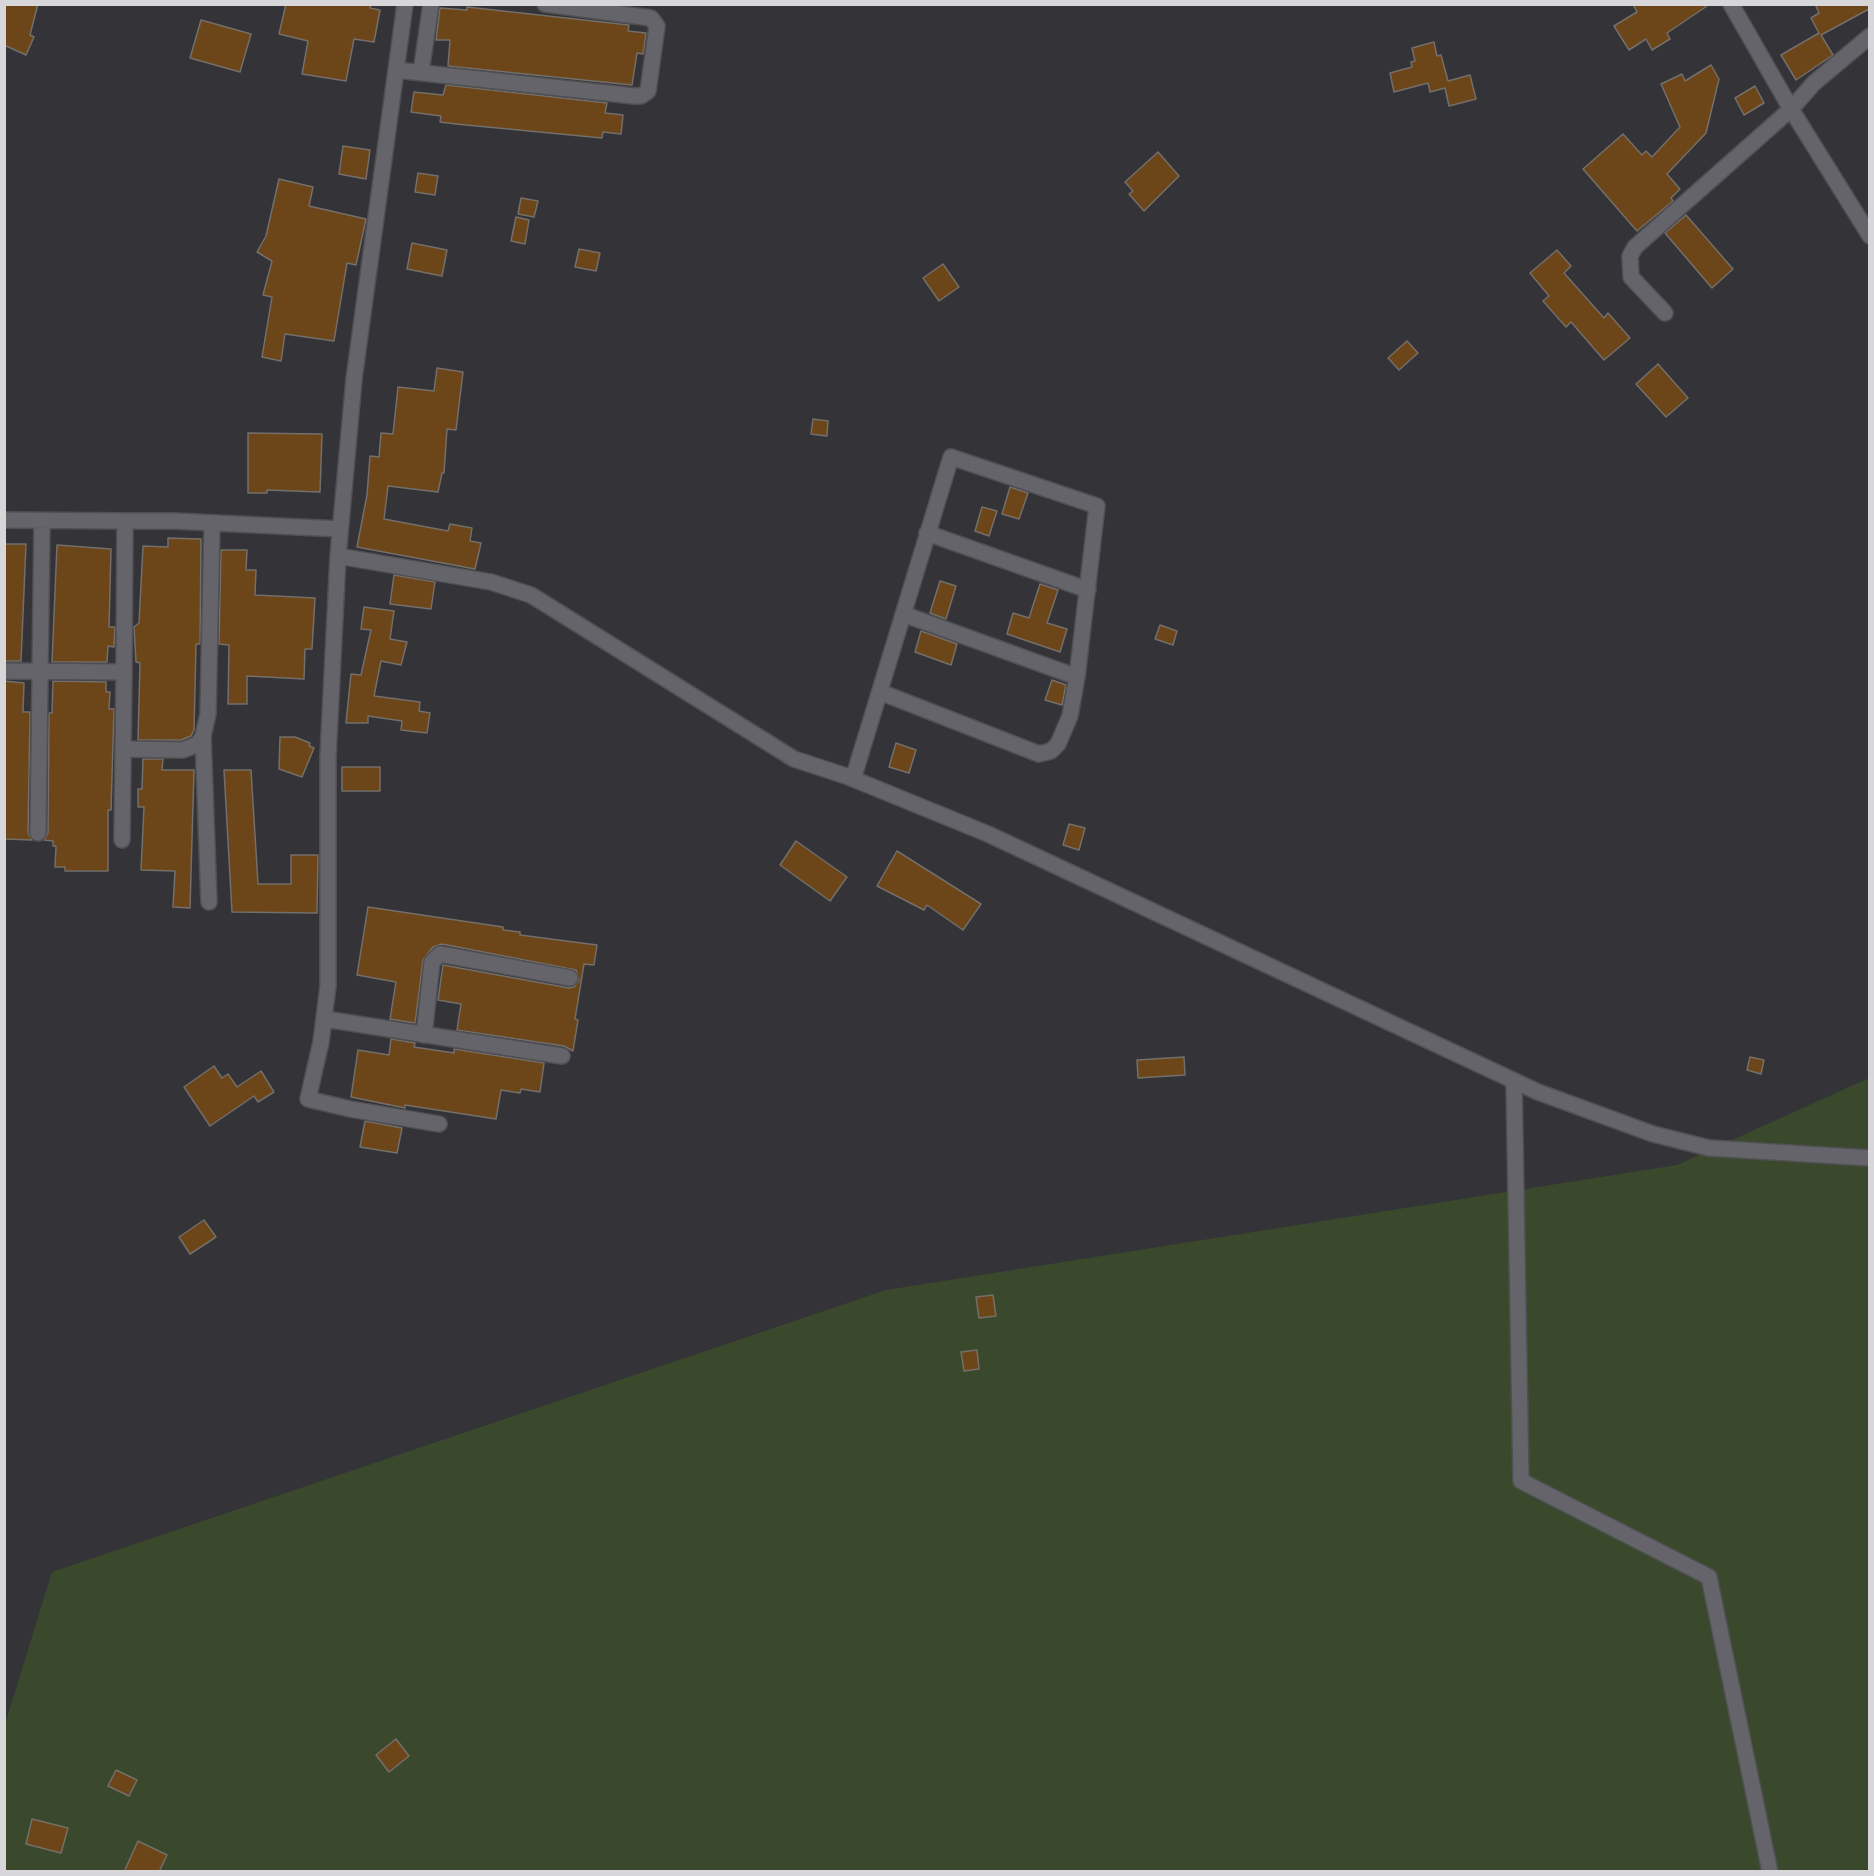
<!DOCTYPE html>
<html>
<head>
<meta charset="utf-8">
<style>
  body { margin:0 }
  #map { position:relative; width:1874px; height:1876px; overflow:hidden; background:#333338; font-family:"PT Serif",serif }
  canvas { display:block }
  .frame { position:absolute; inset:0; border:6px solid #d7d7da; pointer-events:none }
</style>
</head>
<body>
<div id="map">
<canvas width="1874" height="1876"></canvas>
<div class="frame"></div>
</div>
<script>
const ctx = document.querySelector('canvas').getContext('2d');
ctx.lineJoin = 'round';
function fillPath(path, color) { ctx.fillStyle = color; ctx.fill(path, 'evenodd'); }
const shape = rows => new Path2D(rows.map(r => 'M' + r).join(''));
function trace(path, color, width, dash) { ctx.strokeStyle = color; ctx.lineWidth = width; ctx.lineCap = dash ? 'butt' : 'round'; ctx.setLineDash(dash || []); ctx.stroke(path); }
const green = shape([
  [1869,1078,1869,1871,5,1872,5,1724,52,1572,886,1290,1677,1165]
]);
const building = shape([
  [4,4,38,4,30,35,34,37,26,55,4,45,4,4],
  [286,4,371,4,370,8,380,10,374,42,354,39,346,81,302,74,308,41,279,34,286,4],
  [1633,4,1710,4,1667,33,1670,39,1652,50,1646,39,1629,50,1614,26,1637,12,1633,4],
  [1815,4,1869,4,1869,9,1821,35,1833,55,1796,80,1781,55,1819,33,1811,18,1819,13,1815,4],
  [467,7,629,25,628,31,646,33,643,54,637,53,632,85,448,66,450,40,436,40,440,8,467,10,467,7],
  [201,20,251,34,240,72,190,58,201,20],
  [1434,42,1437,56,1441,55,1448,81,1470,75,1476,99,1449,106,1445,88,1430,92,1428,83,1394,92,1390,73,1412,67,1411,62,1415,61,1412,48,1434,42],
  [1711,65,1719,79,1706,133,1667,174,1680,189,1671,198,1673,201,1637,231,1583,169,1623,134,1642,155,1646,151,1652,157,1680,127,1661,84,1682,74,1685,81,1711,65],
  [446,85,607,103,605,113,623,115,621,134,603,132,602,138,456,124,440,122,441,116,411,112,414,92,443,95,446,85],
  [1755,86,1764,103,1744,115,1735,98,1755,86],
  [343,146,370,150,366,179,339,174,343,146],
  [1158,152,1179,176,1144,211,1129,194,1133,191,1125,182,1158,152],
  [418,173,438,176,435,195,415,192,418,173],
  [279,179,313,187,309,206,366,219,356,265,347,263,334,341,285,334,281,361,262,357,272,297,263,295,272,261,257,252,266,236,279,179],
  [521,198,538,201,534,217,518,214,521,198],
  [1686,215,1733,269,1712,288,1665,233,1686,215],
  [516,217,529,220,525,244,511,241,516,217],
  [412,243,447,250,442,276,407,269,412,243],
  [579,249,600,253,596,271,575,267,579,249],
  [1557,250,1571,266,1564,273,1604,318,1608,313,1630,338,1604,360,1571,322,1566,327,1543,301,1549,296,1530,273,1557,250],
  [943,264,959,287,939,301,923,278,943,264],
  [1407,341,1418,353,1399,370,1388,358,1407,341],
  [1658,364,1688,398,1666,417,1636,384,1658,364],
  [437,368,463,372,456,430,447,429,444,473,442,473,438,492,388,486,384,519,448,531,450,524,472,528,470,541,481,543,475,569,357,547,367,495,370,456,379,457,381,433,393,434,398,387,434,391,437,368],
  [813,419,828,421,827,436,811,434,813,419],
  [248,433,322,434,320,492,267,490,267,493,248,493,248,433],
  [1010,487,1028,493,1019,519,1002,514,1010,487],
  [982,507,997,511,989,536,975,531,982,507],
  [168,538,201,539,200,644,196,644,194,730,191,736,181,740,138,740,140,663,136,662,134,627,139,623,143,546,168,547,168,538],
  [4,544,26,544,21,661,4,661,4,544],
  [57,545,111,549,109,627,115,627,114,647,108,646,107,662,52,662,57,545],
  [221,550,247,550,246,570,256,570,255,595,315,598,312,649,305,649,304,679,247,676,247,704,228,704,229,645,219,644,221,550],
  [394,575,435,582,431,609,390,604,394,575],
  [940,581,956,586,946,619,930,613,940,581],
  [1040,584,1058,590,1047,623,1067,629,1060,652,1007,634,1013,613,1029,618,1040,584],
  [364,607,394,611,390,639,407,642,401,665,381,661,374,696,420,702,419,711,430,713,427,733,401,730,402,721,368,716,368,723,346,723,351,674,361,675,371,630,361,629,364,607],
  [1160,625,1177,631,1173,645,1155,639,1160,625],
  [921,631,957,644,951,665,915,652,921,631],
  [1052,680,1066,685,1062,705,1045,700,1052,680],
  [4,681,24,683,23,712,30,712,28,833,32,840,4,839,4,681],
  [53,681,106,682,106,692,110,692,109,709,114,709,111,810,108,810,108,871,65,871,65,867,55,867,56,846,53,846,53,841,44,840,48,833,49,713,52,713,53,681],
  [280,737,295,737,310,743,309,746,314,748,302,777,279,769,280,737],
  [896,743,916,750,909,773,889,767,896,743],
  [143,759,163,759,162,770,194,770,190,908,173,907,175,871,141,870,144,807,138,807,138,789,142,789,143,759],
  [342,767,380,767,380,791,342,791,342,767],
  [224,770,251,770,258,884,291,884,291,855,318,855,317,913,232,912,224,770],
  [1069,824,1085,828,1079,850,1063,845,1069,824],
  [796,841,847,877,830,901,780,865,796,841],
  [897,851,981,904,963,930,927,905,924,910,877,886,897,851],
  [368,907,503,927,503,930,520,932,520,935,597,945,594,965,584,964,575,1019,578,1020,573,1051,564,1046,457,1030,461,1004,438,1000,443,965,569,988,574,987,579,980,576,970,442,944,433,947,423,960,415,1023,390,1019,396,982,357,975,368,907],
  [391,1039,415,1043,414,1047,454,1053,454,1049,544,1063,540,1092,521,1089,520,1093,501,1090,496,1119,405,1105,405,1108,351,1097,358,1050,389,1055,391,1039],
  [1184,1057,1185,1075,1138,1078,1137,1060,1184,1057],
  [1750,1057,1764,1060,1761,1074,1747,1070,1750,1057],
  [214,1066,222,1078,228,1074,237,1087,261,1071,274,1092,258,1102,254,1096,210,1126,184,1087,214,1066],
  [365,1121,402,1128,397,1153,360,1147,365,1121],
  [204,1220,216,1237,190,1254,179,1237,204,1220],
  [993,1295,996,1316,979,1318,976,1297,993,1295],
  [977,1350,979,1369,964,1371,961,1352,977,1350],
  [396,1739,409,1756,389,1772,376,1755,396,1739],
  [116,1770,137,1780,129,1796,108,1786,116,1770],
  [32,1819,68,1828,61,1853,26,1844,32,1819],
  [138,1841,167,1855,159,1872,124,1872,138,1841]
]);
const minor = shape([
  [405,4,354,379,338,556,328,757,328,986,321,1042,308,1099,350,1109,439,1124],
  [1731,4,1791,109,1870,236],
  [396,70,634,96,641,96,648,91,657,26,651,18,545,4],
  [421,72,431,4],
  [1665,313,1631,277,1630,256,1635,247,1791,109,1814,83,1870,36],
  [4,520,125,521],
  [927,533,1088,590],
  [338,556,491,582,531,595,794,759,846,776,988,834,1538,1092,1653,1134,1709,1148,1870,1158],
  [4,671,124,672,125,521,174,521,340,529],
  [880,692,1039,754,1051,751,1058,744,1070,716,1077,677,903,614],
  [203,736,209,902],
  [123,749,183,750,198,744,203,736,208,714,212,523],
  [853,779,951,457,1097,506,1077,677],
  [38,833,42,522],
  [122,840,124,672],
  [325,1019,562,1056],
  [424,1035,432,962,440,954,570,978],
  [1514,1082,1521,1481,1709,1577,1770,1872]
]);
fillPath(green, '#3a492b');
fillPath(building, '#6c4518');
trace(building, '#746f6a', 1.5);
trace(minor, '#505054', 18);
trace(minor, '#64646a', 15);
</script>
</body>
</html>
